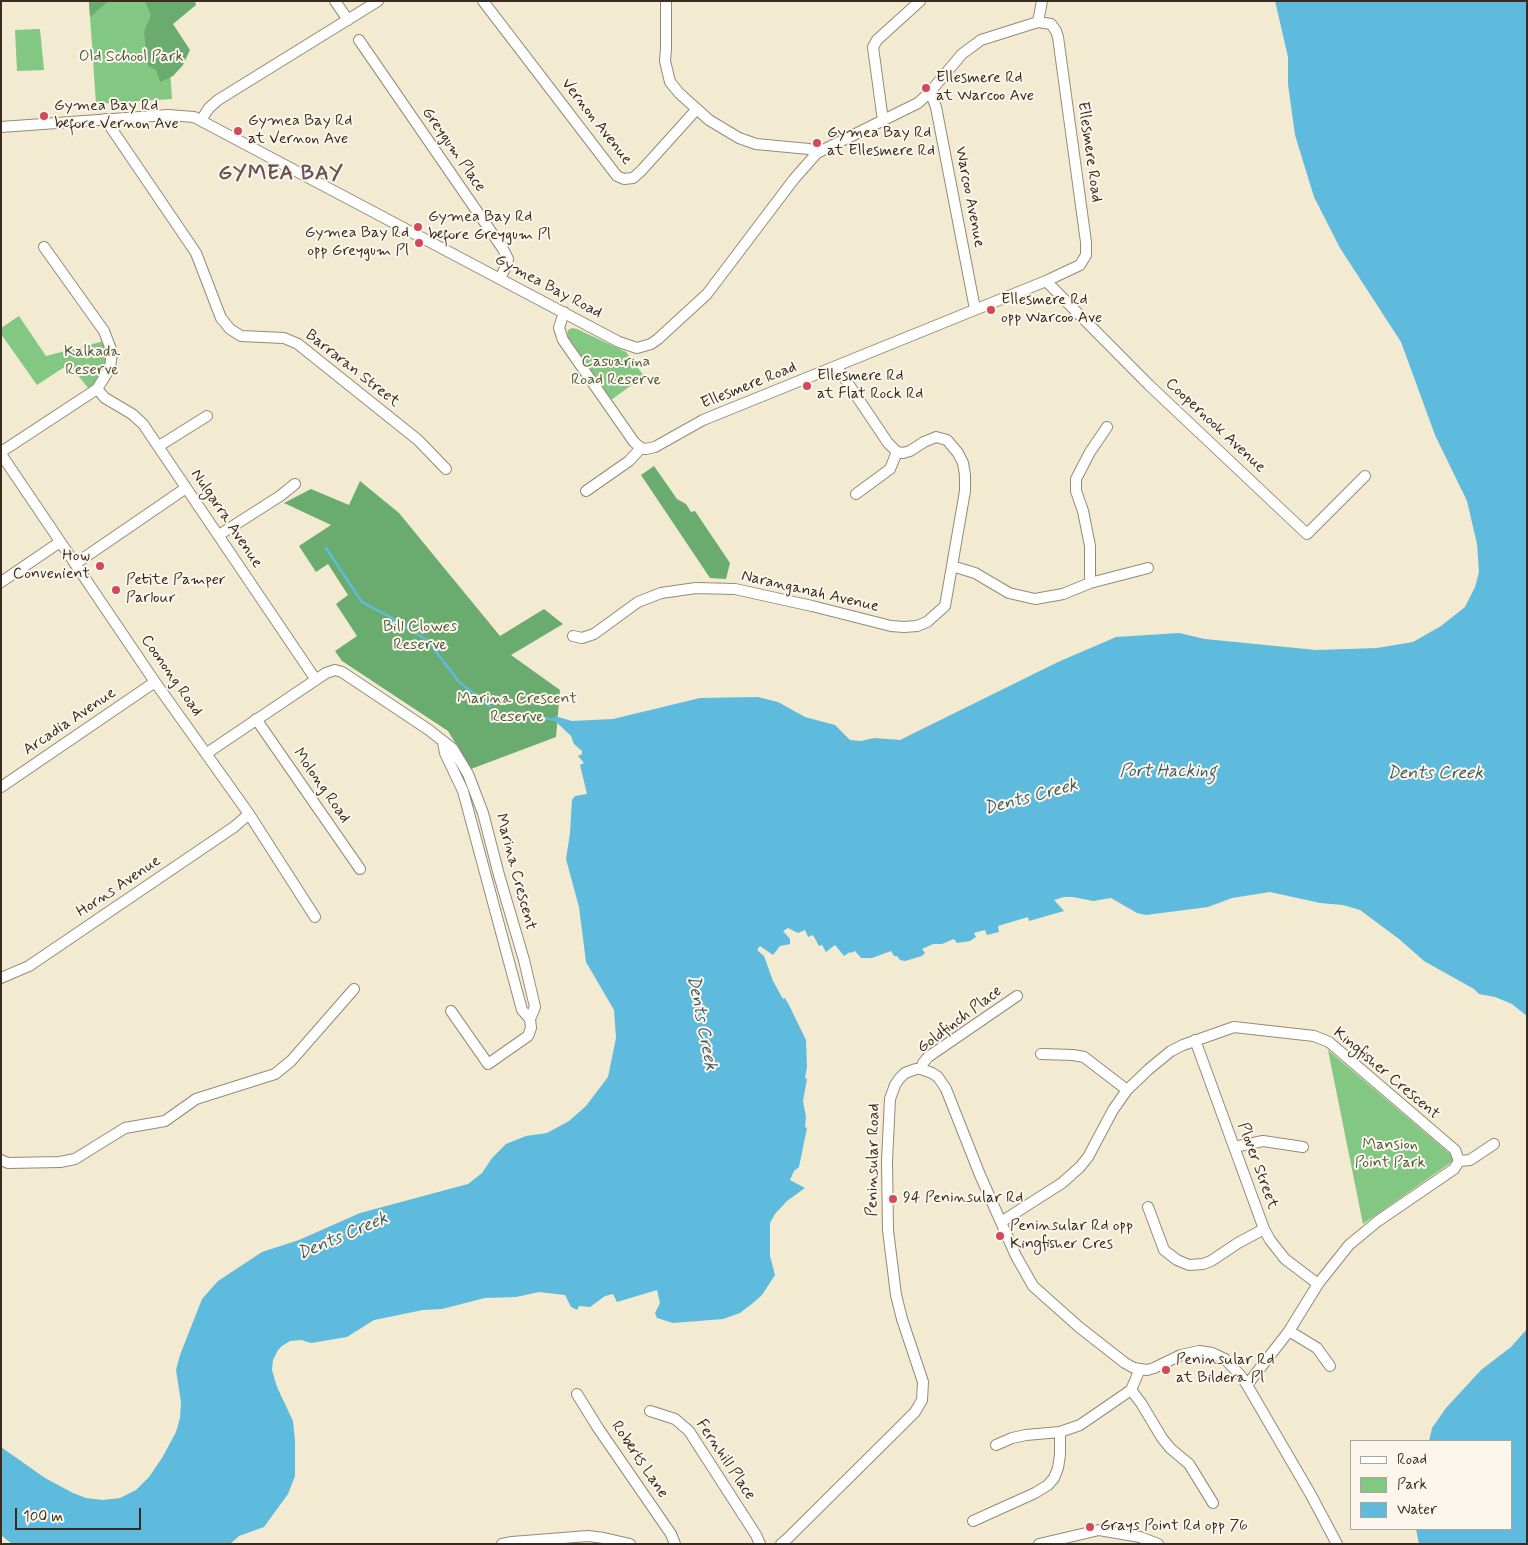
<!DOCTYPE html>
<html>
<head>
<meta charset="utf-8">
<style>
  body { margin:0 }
  #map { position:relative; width:1528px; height:1545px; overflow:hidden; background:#f2ead1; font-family:Mynerve,sans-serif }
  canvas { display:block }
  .frame { position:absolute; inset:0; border:2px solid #3b2a1e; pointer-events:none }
  .legend { position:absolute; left:1350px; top:1440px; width:162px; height:90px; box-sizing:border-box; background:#fbf7ec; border:1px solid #aea59a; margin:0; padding:6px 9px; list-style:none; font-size:15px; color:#3b2a1e }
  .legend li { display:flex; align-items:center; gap:10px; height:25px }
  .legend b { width:25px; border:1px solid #aea59a }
  .scale { position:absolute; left:15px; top:1508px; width:126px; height:22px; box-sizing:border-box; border:2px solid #3b2a1e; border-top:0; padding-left:6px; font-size:15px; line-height:18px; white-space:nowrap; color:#3b2a1e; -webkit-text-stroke:4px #fbf7ec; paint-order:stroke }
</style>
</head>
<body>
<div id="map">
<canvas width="1528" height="1545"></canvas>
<div class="frame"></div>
<ul class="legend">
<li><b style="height:6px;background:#fff"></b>Road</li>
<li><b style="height:14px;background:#83c882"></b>Park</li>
<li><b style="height:14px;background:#5fbbdd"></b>Water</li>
</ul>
<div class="scale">100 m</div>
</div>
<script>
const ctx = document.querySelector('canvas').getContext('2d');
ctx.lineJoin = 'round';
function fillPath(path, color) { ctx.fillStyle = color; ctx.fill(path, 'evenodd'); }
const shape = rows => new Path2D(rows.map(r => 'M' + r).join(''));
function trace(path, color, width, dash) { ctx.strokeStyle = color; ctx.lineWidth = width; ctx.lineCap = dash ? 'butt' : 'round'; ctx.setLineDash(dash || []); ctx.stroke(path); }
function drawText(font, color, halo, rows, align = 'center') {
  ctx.font = font + ' Mynerve,sans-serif'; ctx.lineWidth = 4; ctx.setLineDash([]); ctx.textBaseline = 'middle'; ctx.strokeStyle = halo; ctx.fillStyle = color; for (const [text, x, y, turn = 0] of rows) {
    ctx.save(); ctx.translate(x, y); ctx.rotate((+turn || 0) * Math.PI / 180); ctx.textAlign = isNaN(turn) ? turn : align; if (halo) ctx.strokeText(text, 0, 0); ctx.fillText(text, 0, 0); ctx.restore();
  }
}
const green = shape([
  [89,1,179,1,166,10,172,99,96,104],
  [40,29,44,70,17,71,15,30],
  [19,316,46,356,108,340,110,368,92,393,69,364,37,385,1,334,1,328],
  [572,328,577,329,626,352,644,376,611,400,567,336,568,330],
  [1328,1050,1456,1159,1363,1224]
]);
const forest = shape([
  [89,1,112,1,106,3,90,17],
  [145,1,195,1,196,5,173,24,190,50,183,65,173,76,160,82,156,70,148,66,144,32,151,15],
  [654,466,677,499,686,504,691,512,695,511,730,563,726,579,710,578,641,475],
  [360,481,399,513,500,636,544,609,563,624,511,655,560,690,556,737,471,769,448,731,342,661,335,651,357,636,336,604,348,595,328,564,316,572,299,546,331,525,284,503,311,489,349,505]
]);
const water = shape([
  [1275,1,1527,1,1527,1016,1512,1004,1495,997,1479,994,1474,989,1424,961,1399,939,1360,910,1343,905,1320,903,1270,892,1232,898,1208,907,1146,915,1137,913,1111,898,1093,901,1073,897,1064,897,1054,900,1064,911,1029,921,1028,917,998,926,999,932,987,935,985,930,974,933,976,937,970,941,957,943,954,939,942,944,933,944,922,949,925,953,922,956,905,961,900,960,897,956,894,956,891,951,872,958,861,958,855,951,851,953,850,952,844,956,835,945,826,952,822,945,819,946,813,935,808,937,805,930,798,933,788,928,783,931,790,939,790,944,780,946,773,955,760,946,757,950,764,956,773,981,783,999,785,998,789,1005,806,1040,807,1067,805,1078,807,1079,803,1101,806,1117,805,1127,807,1128,799,1167,794,1171,790,1180,805,1188,787,1201,775,1214,770,1223,770,1256,775,1275,762,1295,753,1303,740,1313,723,1319,673,1323,657,1318,655,1313,660,1303,657,1290,617,1302,613,1294,605,1296,590,1307,579,1306,577,1310,571,1307,565,1295,539,1292,516,1297,485,1298,442,1309,423,1310,374,1320,347,1337,311,1343,301,1340,290,1341,282,1346,278,1350,273,1360,272,1370,277,1387,293,1421,295,1441,295,1476,288,1494,264,1527,239,1536,230,1544,12,1544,1,1535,1,1447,45,1478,73,1493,86,1498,103,1500,120,1498,136,1490,149,1477,162,1458,176,1432,180,1418,181,1402,176,1370,180,1355,202,1299,218,1281,262,1252,299,1240,360,1213,468,1184,482,1173,492,1158,506,1144,526,1136,547,1133,569,1121,586,1106,608,1077,616,1038,614,1010,586,962,579,907,566,859,570,833,572,800,575,796,587,794,580,765,584,763,578,756,582,754,582,751,574,744,571,736,554,720,555,716,572,721,613,719,700,698,758,697,778,702,805,717,835,725,850,740,861,741,874,738,900,740,1058,662,1116,637,1179,633,1205,639,1316,650,1377,648,1413,642,1441,626,1465,607,1475,587,1479,572,1477,544,1467,501,1435,435,1401,342,1340,248,1314,197,1295,135,1288,84,1288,57],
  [1527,1329,1527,1544,1419,1544,1416,1529,1512,1529,1512,1441,1429,1441,1432,1428,1446,1408,1481,1370,1511,1347]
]);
const stream = shape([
  [326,548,362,602,390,617,428,641,459,682,490,706],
  [538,717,556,720]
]);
const minor = shape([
  [335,1,348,20],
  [483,1,617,176,624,179,633,178,641,171,696,110],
  [666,1,666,49,665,61,670,82,679,93,709,120,739,138,756,144,809,149,817,153],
  [1038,22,1042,1],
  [359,40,503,249,508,259,507,264,500,279],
  [930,92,936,107,975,309],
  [105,119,196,253,221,318,230,329,241,336,284,338,298,344,418,440,446,469],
  [201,120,209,108,218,100,378,1],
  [883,121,873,47,877,40,920,1],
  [1,127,168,115,194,117,619,342,637,348,651,344,658,339,707,294,794,179,817,153,918,103,930,92,962,54,981,40,1038,22,1051,24,1056,31,1058,37,1086,242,1086,255,1080,265,1046,281,703,420,655,447,646,449,641,448],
  [1046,281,1149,385,1307,534,1365,476],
  [564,312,559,328,563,340,634,442,641,448],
  [837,367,888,443,897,452,903,453,910,451,924,442,936,437,947,440,958,453,963,463,965,475,965,491,952,566,975,573,1009,593,1035,599,1063,594,1090,583,1090,546,1083,511,1076,491,1076,479,1090,452,1107,427],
  [97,389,105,398,132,414,143,424,316,680],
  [159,446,207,416],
  [1,452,97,389,110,368,112,352,104,331,44,247],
  [1,454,155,682,249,814,315,917],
  [586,491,629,461,641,448],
  [856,494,890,469,897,452],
  [219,535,280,496,295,484],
  [75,564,186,488],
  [1,582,60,542],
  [1090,583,1148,568],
  [573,636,582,638,594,634,638,602,661,593,696,588,735,589,812,606,891,626,904,627,917,626,927,622,945,606,952,566],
  [256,719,360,869],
  [443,742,445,753,463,791,522,1010,530,1019],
  [207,753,326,673,335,670,342,672,429,730,453,749,468,774,483,813,499,875,524,960,535,1007,530,1019,531,1028,528,1036,488,1064,451,1011],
  [1,787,155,682],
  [1,978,29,966,234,827,249,814],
  [1195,1040,1264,1229,1270,1240,1285,1259,1318,1284],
  [1041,1054,1073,1055,1084,1057,1127,1090],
  [921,1069,923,1063,928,1057,1017,996],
  [1234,1147,1263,1141,1303,1147],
  [1,1160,8,1163,60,1162,75,1159,125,1128,165,1121,196,1099,275,1074,291,1061,354,989],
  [1148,1207,1164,1250,1177,1260,1189,1265,1203,1264,1211,1261,1238,1243,1264,1229],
  [1001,1222,1062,1183,1080,1167,1088,1157,1113,1110,1127,1090,1149,1069,1171,1051,1183,1045,1234,1027,1314,1036,1329,1042,1455,1150,1459,1161],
  [1289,1331,1317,1348,1330,1366],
  [1247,1385,1289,1331,1318,1284,1349,1245,1378,1221,1454,1169,1459,1161,1470,1160,1494,1144],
  [1131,1390,1141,1403,1162,1438,1170,1448,1189,1464,1213,1503],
  [577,1394,598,1428,671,1534,675,1544],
  [650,1411,675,1419,689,1431,756,1535,760,1544],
  [996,1445,1012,1438,1026,1435,1060,1432,1080,1425,1131,1390,1140,1369],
  [973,1521,1035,1493,1048,1485,1054,1478,1058,1468,1060,1455,1060,1432],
  [502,1544,512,1542,588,1536,604,1538,630,1544],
  [781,1544,787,1539,894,1433,915,1412,922,1400,923,1382,902,1319,896,1295,888,1230,887,1161,890,1099,895,1085,899,1079,905,1073,916,1069,921,1069,932,1073,938,1077,946,1089,980,1175,1016,1256,1033,1286,1079,1327,1125,1363,1134,1368,1147,1370,1154,1368,1181,1355,1199,1351,1212,1353,1225,1359,1241,1376,1247,1385,1311,1495,1337,1544],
  [1039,1544,1099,1530,1140,1537,1158,1544]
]);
const markers = [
  [926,88,5,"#d1495b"],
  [44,116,5,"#d1495b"],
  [238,131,5,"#d1495b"],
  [817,143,5,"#d1495b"],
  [418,227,5,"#d1495b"],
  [419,243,5,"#d1495b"],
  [991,310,5,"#d1495b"],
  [807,386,5,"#d1495b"],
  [100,566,5,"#d1495b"],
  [116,590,5,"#d1495b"],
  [893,1199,5,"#d1495b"],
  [1000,1236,5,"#d1495b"],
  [1166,1370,5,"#d1495b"],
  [1090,1527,5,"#d1495b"]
];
const parkNames = [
  ["Old School Park",131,58],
  ["Kalkada",92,353],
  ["Reserve",92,371],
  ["Casuarina",616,363],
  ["Road Reserve",616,381],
  ["Bill Clowes",420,628],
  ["Reserve",420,646],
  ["Marina Crescent",517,700],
  ["Reserve",517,718],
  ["Mansion",1390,1146],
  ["Point Park",1390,1164]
];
const poiNames = [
  ["Ellesmere Rd",936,79],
  ["at Warcoo Ave",936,97],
  ["Gymea Bay Rd",54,107],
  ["before Vernon Ave",54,125],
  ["Gymea Bay Rd",248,122],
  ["at Vernon Ave",248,140],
  ["Gymea Bay Rd",827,134],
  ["at Ellesmere Rd",827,152],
  ["Gymea Bay Rd",428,218],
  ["before Greygum Pl",428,236],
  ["Gymea Bay Rd",409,234,"right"],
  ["opp Greygum Pl",409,252,"right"],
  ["Ellesmere Rd",1001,301],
  ["opp Warcoo Ave",1001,319],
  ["Ellesmere Rd",817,377],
  ["at Flat Rock Rd",817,395],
  ["How",90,557,"right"],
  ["Convenient",90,575,"right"],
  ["Petite Pamper",126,581],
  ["Parlour",126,599],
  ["94 Peninsular Rd",903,1199],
  ["Peninsular Rd opp",1010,1227],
  ["Kingfisher Cres",1010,1245],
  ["Peninsular Rd",1176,1361],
  ["at Bildera Pl",1176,1379],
  ["Grays Point Rd opp 76",1100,1527]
];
const streetNames = [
  ["Vernon Avenue",596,122,52],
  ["Greygum Place",453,150,55],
  ["Ellesmere Road",1089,152,82],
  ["Warcoo Avenue",969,197,79],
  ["Gymea Bay Road",548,287,28],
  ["Barraran Street",352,369,38],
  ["Ellesmere Road",749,386,-22],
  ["Coopernook Avenue",1215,426,43],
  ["Nulgarra Avenue",226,519,56],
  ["Naranganah Avenue",810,592,13],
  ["Coonong Road",171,676,55],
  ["Arcadia Avenue",70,722,-34],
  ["Molong Road",321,786,55],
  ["Marina Crescent",515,872,75],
  ["Horns Avenue",119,887,-34],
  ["Goldfinch Place",960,1020,-37],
  ["Kingfisher Crescent",1386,1074,40],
  ["Peninsular Road",874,1160,-89],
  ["Plover Street",1257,1166,70],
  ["Roberts Lane",639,1460,56],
  ["Fernhill Place",725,1460,56]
];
const waterNames = [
  ["Port Hacking",1168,772],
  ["Dents Creek",1435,774],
  ["Dents Creek",1031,798,-15],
  ["Dents Creek",701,1023,79],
  ["Dents Creek",343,1237,-23]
];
const districtNames = [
  ["GYMEA BAY",281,175]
];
fillPath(green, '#83c882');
fillPath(forest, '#6aac70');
fillPath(water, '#5fbbdd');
trace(stream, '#5fbbdd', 2.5);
trace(minor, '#968a78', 12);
trace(minor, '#fff', 10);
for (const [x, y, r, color] of markers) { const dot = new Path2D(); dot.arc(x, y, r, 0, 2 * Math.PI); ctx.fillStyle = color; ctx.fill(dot); trace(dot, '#fbf7ec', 2); }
drawText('16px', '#51593c', '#fbf7ec', parkNames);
drawText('16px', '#3b2a1e', '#fbf7ec', poiNames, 'left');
drawText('16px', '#3b2a1e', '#fbf7ec', streetNames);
drawText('italic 18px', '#485d61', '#fbf7ec', waterNames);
ctx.letterSpacing = '1px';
drawText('bold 21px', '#6a5155', '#fbf7ec', districtNames);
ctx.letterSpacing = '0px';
</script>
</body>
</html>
